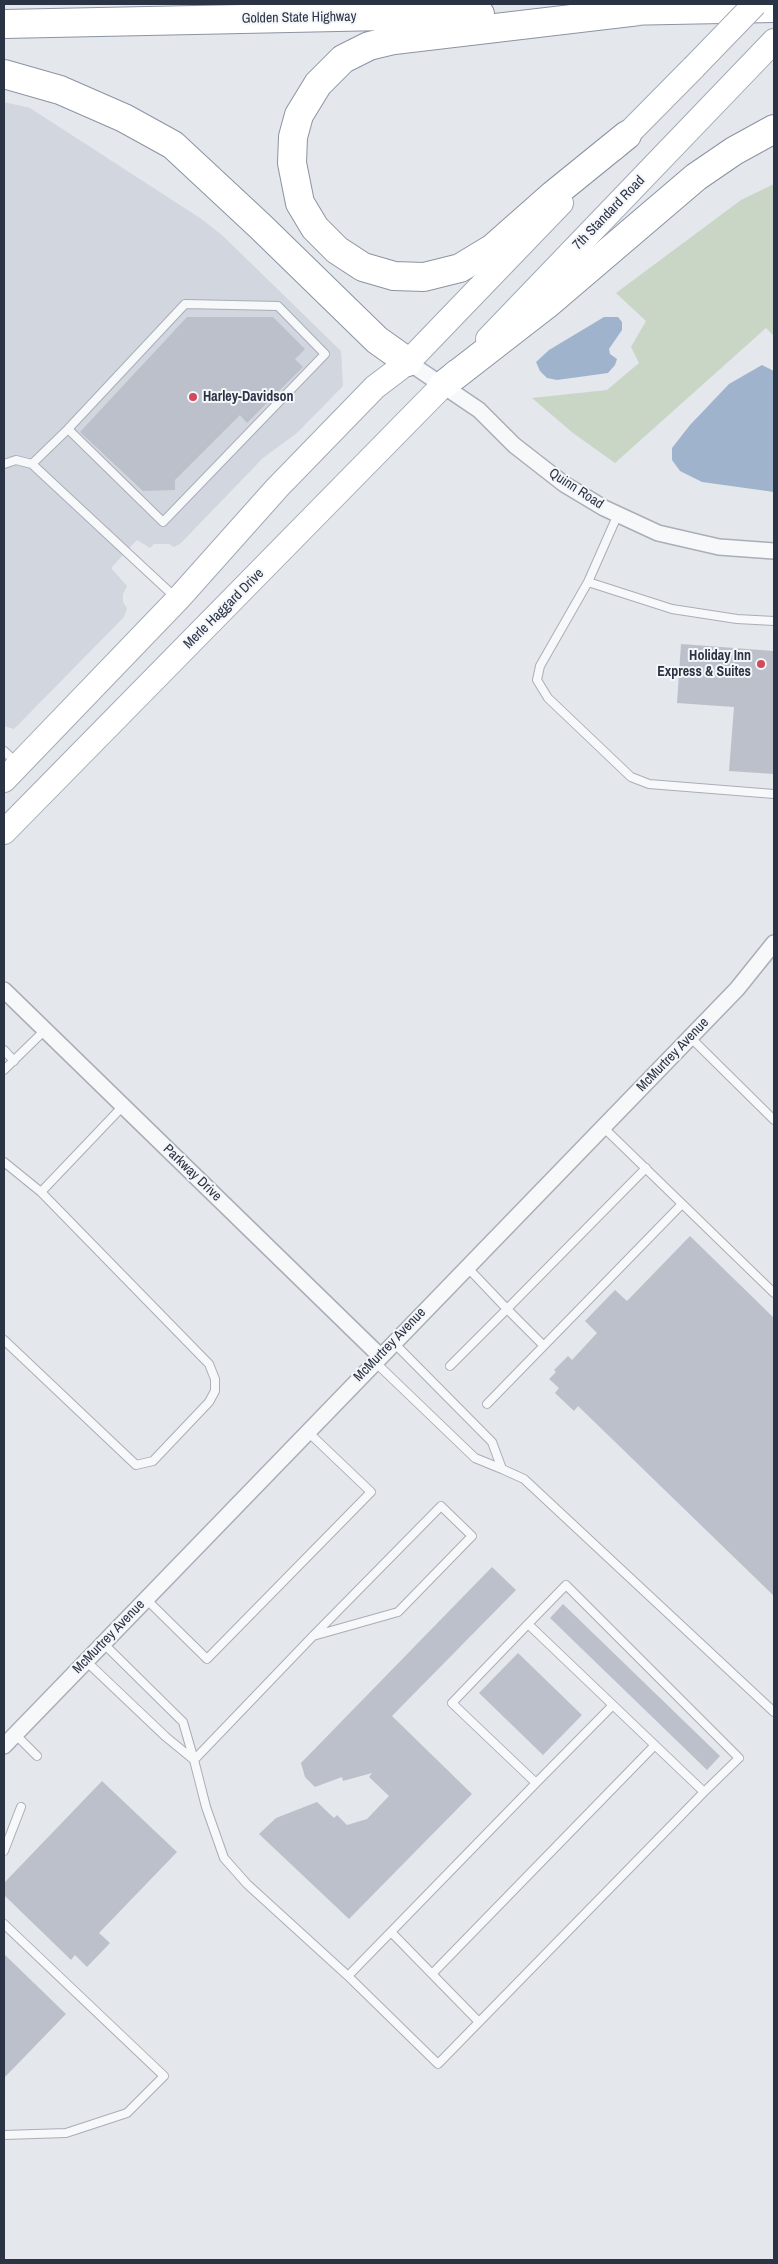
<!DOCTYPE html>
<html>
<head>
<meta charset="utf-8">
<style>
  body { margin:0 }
  #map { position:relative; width:778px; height:2264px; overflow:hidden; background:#e4e7ec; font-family:"Archivo Narrow",sans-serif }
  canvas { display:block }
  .frame { position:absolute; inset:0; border:5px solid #2b3445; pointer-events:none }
</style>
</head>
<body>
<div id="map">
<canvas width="778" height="2264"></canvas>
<div class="frame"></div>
</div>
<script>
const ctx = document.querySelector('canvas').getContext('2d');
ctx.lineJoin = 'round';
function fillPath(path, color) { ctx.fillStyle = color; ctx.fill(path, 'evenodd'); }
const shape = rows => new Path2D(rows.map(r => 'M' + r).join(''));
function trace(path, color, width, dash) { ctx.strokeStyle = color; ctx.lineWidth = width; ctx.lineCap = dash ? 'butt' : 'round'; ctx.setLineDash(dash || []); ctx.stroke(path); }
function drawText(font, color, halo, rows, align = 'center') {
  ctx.font = font + ' "Archivo Narrow",sans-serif'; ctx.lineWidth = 4; ctx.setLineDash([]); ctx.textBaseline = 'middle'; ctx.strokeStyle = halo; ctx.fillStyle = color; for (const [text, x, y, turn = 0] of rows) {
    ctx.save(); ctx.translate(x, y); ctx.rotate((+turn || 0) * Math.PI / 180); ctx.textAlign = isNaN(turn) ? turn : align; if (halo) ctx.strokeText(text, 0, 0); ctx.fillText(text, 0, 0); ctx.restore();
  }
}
const built = shape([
  [4,102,30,108,200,218,222,235,341,351,343,386,297,433,263,458,181,543,174,547,169,544,154,544,150,548,137,540,111,568,127,586,123,594,123,602,127,608,124,617,14,729,4,726]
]);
const green = shape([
  [774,184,774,336,766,328,615,463,573,433,532,398,607,390,639,363,631,347,646,321,616,293,741,200]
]);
const water = shape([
  [604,317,618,317,622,322,622,330,609,349,610,354,617,359,615,365,608,373,557,380,547,378,540,371,536,362,549,350],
  [762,365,774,371,774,492,702,482,680,471,672,460,672,448,690,425,729,384]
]);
const building = shape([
  [187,317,273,317,305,349,295,359,303,367,247,423,240,415,175,480,175,490,143,491,80,432],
  [681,644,774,651,774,774,729,771,734,707,677,703],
  [690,1236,774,1318,774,1596,578,1406,574,1411,555,1393,559,1388,549,1379,556,1372,554,1370,568,1356,572,1360,597,1333,585,1321,615,1290,627,1301],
  [492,1567,516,1590,392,1716,472,1794,349,1919,259,1834,276,1818,317,1802,334,1818,337,1815,347,1825,367,1819,389,1796,369,1777,372,1773,343,1781,342,1777,315,1787,305,1777,301,1763],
  [563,1604,720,1756,707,1770,550,1618],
  [518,1653,582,1715,543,1755,479,1693],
  [102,1781,177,1852,99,1933,110,1943,87,1967,75,1955,71,1960,4,1895,4,1883],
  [4,1954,66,2014,4,2078]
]);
const lane = shape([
  [4,464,16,460,32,464,176,598],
  [32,464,68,429,163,522,325,354,278,306,185,304,68,429],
  [618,514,588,582,540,666,537,680,548,698,631,777,649,784,774,794],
  [588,582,672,609,737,619,774,621],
  [4,751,17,763],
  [690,1037,774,1120],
  [4,1050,14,1061],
  [4,1070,45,1030],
  [603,1127,774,1293],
  [4,1162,41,1192,209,1364,215,1379,215,1391,209,1402,153,1461,136,1465,4,1340],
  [41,1192,123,1106],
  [467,1267,507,1309,646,1168],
  [375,1362,475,1458,502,1469,492,1442,393,1342],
  [450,1366,507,1309,543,1345],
  [487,1404,682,1204],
  [502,1469,524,1479,774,1712],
  [146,1599,207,1659,371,1492,307,1431],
  [528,1624,566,1585,739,1758,704,1792],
  [313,1636,398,1612,472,1536,441,1506,313,1636,194,1760,206,1807,224,1858,247,1884,348,1976,438,2064,704,1792,528,1624,452,1703,536,1783,348,1976],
  [86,1661,166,1737,194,1760,183,1722,103,1643],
  [15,1734,37,1756],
  [536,1783,613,1705],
  [4,1851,21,1807],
  [4,1924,164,2076,127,2113,66,2133,4,2135],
  [391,1932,479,2022],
  [432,1974,655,1745]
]);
const street = shape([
  [408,362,479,410,514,445,564,484,604,508,658,533,719,547,774,551],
  [4,990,380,1356],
  [4,1746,737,989,774,943]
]);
const primary = shape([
  [614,148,694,67],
  [488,339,774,41],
  [4,780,178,599,277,488,375,387,408,362,561,203],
  [4,832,456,372]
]);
const highway = shape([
  [620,11,774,8],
  [4,24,480,14],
  [4,74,60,90,124,118,173,145,260,226,377,340,408,362],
  [627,135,553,195,493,248,460,268,424,277,394,276,363,267,337,250,315,228,300,203,292,163,293,137,299,115,318,84,343,59,369,46,394,40,639,11],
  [443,385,546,305,696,177,734,151,774,129]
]);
const primaryBridge = shape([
  [694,67,755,4]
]);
const markers = [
  [193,397,5,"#d1495b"],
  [761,664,5,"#d1495b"]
];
const streetNames = [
  ["Golden State Highway",299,18,-1],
  ["7th Standard Road",609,213,-46],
  ["Quinn Road",576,489,33],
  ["Merle Haggard Drive",224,609,-45],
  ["McMurtrey Avenue",673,1055,-46],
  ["Parkway Drive",192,1173,44],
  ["McMurtrey Avenue",390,1345,-46],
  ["McMurtrey Avenue",109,1637,-46]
];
const poiNames = [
  ["Harley-Davidson",203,397],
  ["Holiday Inn",751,656,"right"],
  ["Express & Suites",751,672,"right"]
];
fillPath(built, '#d2d6de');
fillPath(green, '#c9d6c5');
fillPath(water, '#9fb4cc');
fillPath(building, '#bbc0ca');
trace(lane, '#a9aeb7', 10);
trace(street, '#a9aeb7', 18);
trace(primary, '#a3abb8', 26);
trace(highway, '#8b94a3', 30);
trace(lane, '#f7f8fa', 8);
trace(street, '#f7f8fa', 15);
trace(primary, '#fff', 24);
trace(highway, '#fff', 28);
trace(primaryBridge, '#a3abb8', 26, []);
trace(primaryBridge, '#fff', 24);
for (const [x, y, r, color] of markers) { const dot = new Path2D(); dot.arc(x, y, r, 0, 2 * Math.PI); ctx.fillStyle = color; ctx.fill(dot); trace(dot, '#f4f6f9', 2); }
drawText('14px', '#2b3445', '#f4f6f9', streetNames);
drawText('bold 14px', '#2b3445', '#f4f6f9', poiNames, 'left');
</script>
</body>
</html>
